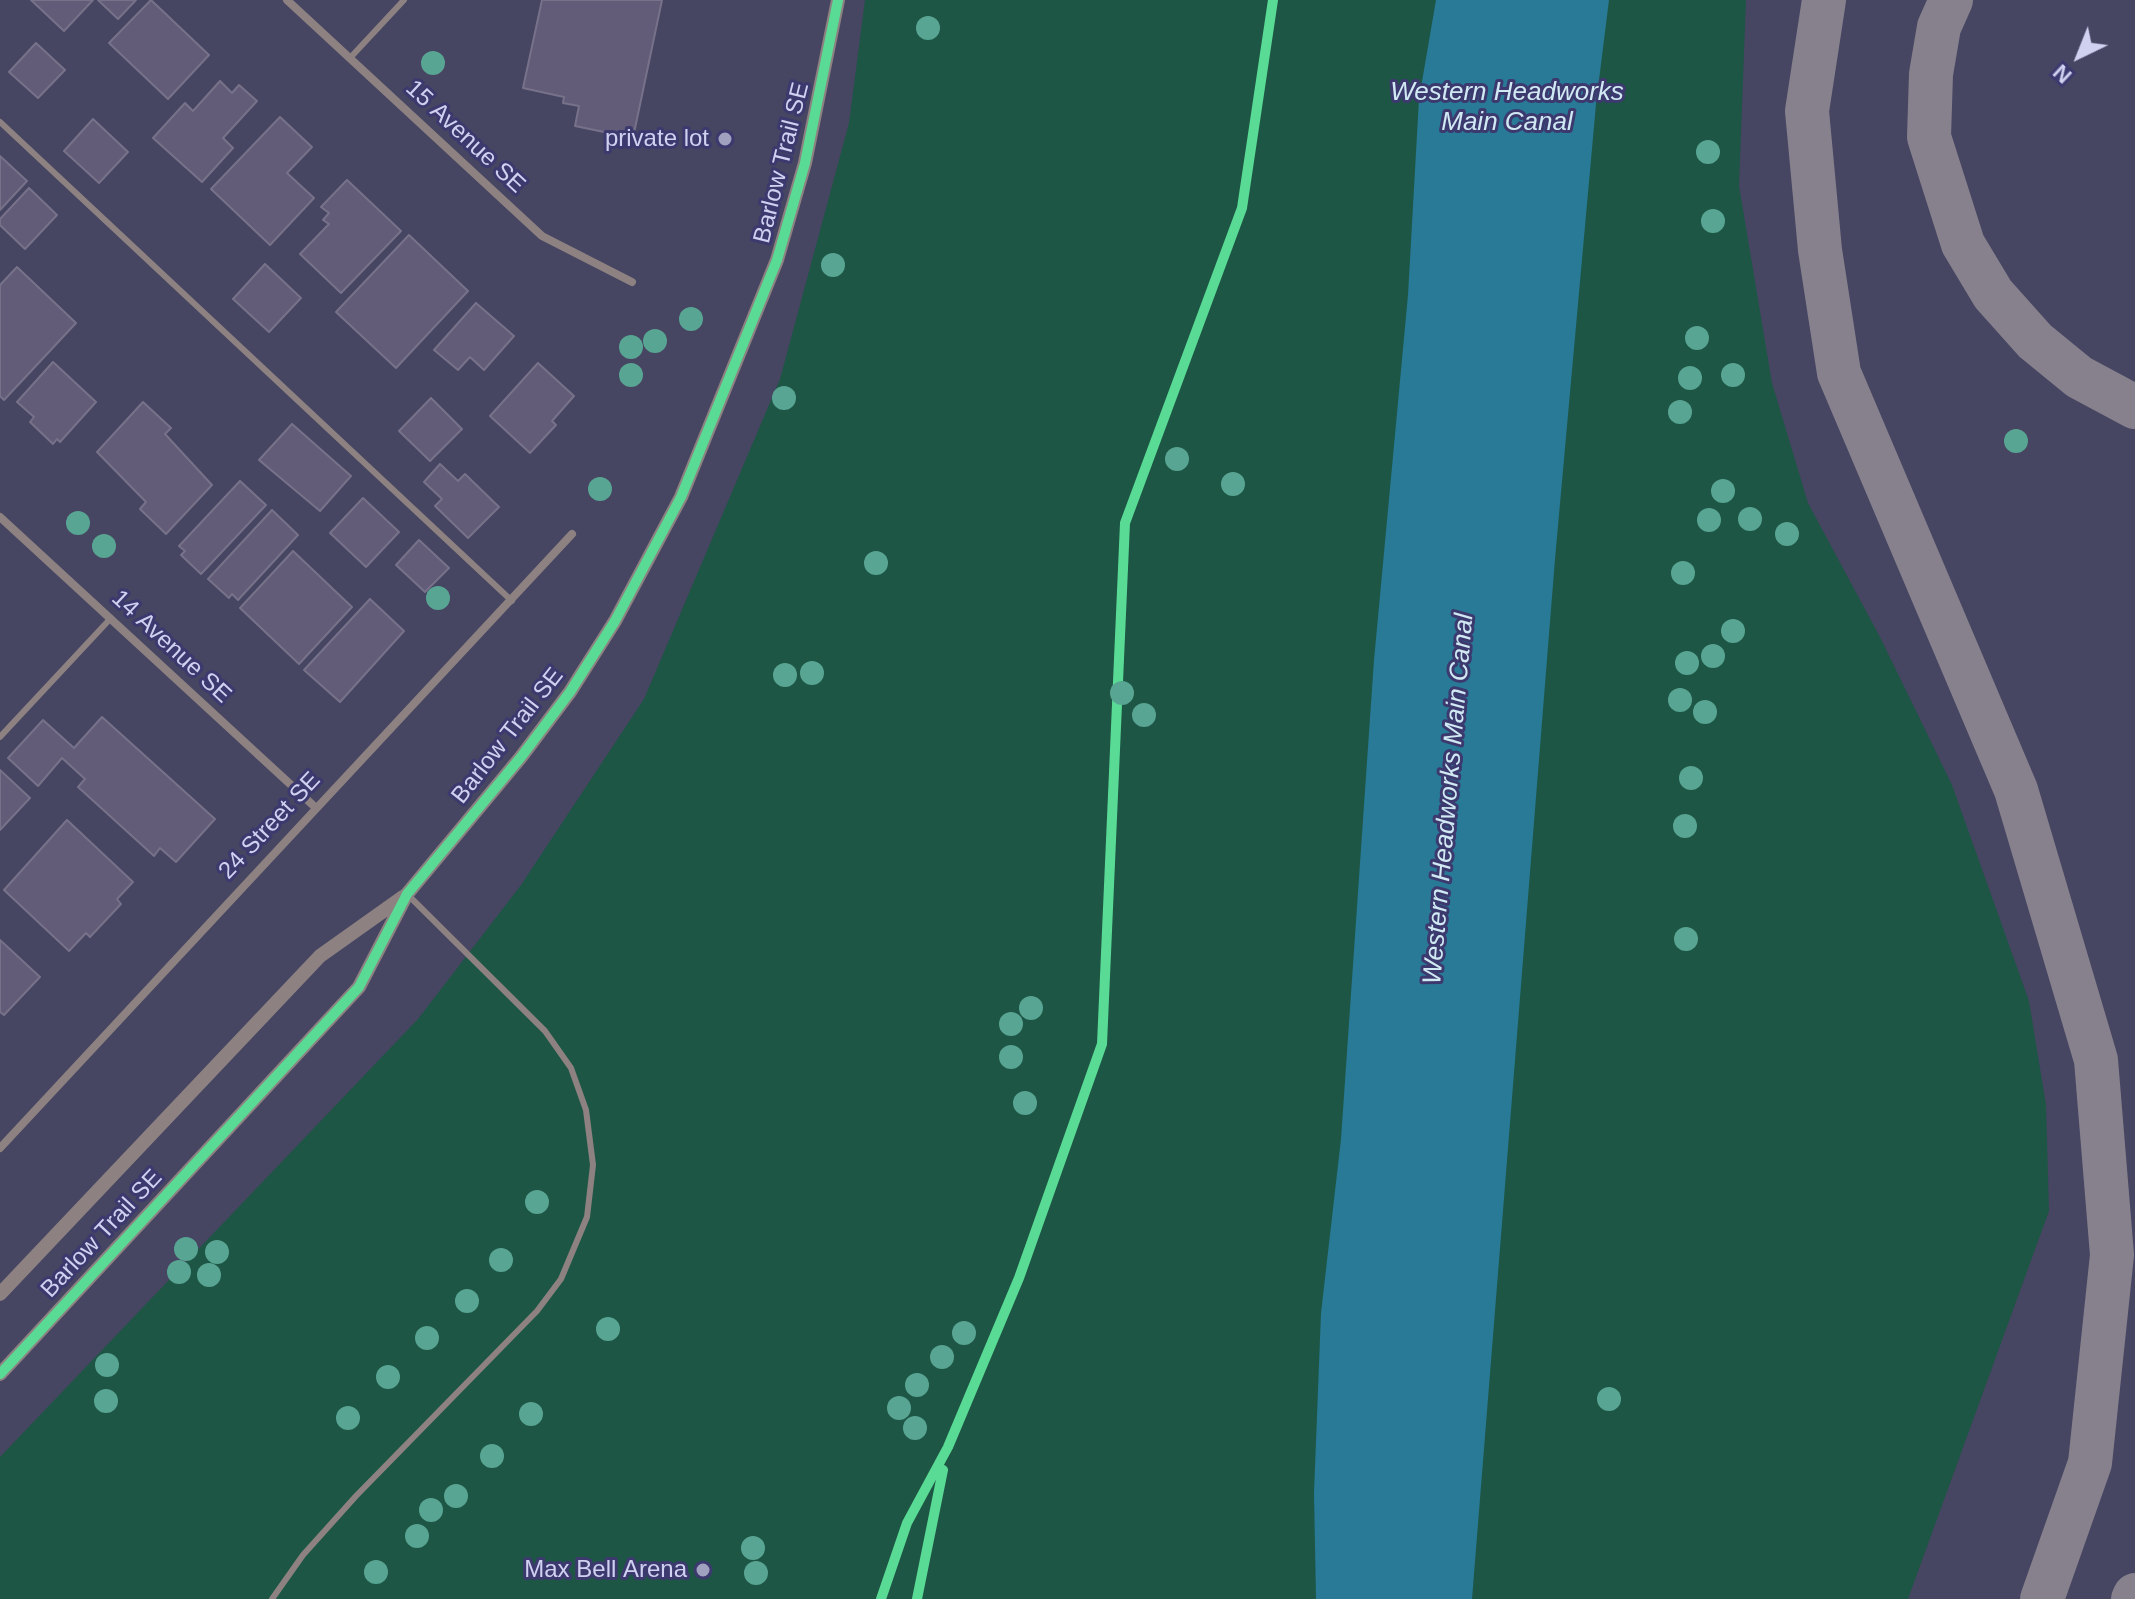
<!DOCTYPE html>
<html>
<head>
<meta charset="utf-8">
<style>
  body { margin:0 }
  #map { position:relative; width:2135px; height:1599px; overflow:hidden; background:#464562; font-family:Arial,sans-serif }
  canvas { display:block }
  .north { position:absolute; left:2039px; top:16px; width:80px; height:80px; -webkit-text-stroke:6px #3c396e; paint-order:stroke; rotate:223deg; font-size:22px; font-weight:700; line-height:32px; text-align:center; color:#d0d1f1 }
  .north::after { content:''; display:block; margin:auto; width:28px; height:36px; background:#d0d1f1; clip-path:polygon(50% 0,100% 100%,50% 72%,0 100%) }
</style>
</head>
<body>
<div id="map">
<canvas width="2135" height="1599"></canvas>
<div class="north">N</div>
</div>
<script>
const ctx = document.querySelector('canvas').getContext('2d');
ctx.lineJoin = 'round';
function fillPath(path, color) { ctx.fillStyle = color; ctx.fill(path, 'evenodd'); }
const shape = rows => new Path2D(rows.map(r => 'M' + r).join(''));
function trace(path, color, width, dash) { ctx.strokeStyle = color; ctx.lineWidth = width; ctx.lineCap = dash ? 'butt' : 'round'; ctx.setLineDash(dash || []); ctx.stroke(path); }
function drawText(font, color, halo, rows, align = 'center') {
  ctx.font = font + ' Arial,sans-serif'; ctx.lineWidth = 6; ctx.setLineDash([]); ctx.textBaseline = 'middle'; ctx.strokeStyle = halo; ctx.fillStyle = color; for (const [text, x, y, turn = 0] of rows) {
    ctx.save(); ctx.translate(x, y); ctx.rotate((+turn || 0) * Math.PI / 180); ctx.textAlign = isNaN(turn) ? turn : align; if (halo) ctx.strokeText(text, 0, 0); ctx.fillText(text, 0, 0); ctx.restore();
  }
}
const green = shape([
  [865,0,1746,0,1739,186,1772,383,1808,503,1881,639,1952,785,2029,1001,2046,1105,2049,1211,1908,1599,0,1599,0,1457,418,1019,521,885,644,699,780,379,849,123]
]);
const water = shape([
  [1436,0,1609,0,1596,104,1555,559,1472,1599,1316,1599,1314,1493,1321,1313,1341,1139,1374,660,1408,295,1419,99]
]);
const building = shape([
  [31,0,93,0,64,31,31,0],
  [98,0,136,0,118,19,98,0],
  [151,0,209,55,168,99,109,43,151,0],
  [542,0,662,0,633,138,575,126,579,106,563,103,564,97,523,88,542,0],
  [36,43,65,70,38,98,9,72,36,43],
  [220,81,232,93,239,85,257,101,223,138,233,148,202,182,153,138,185,103,193,111,220,81],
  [280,117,312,147,287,173,314,198,270,245,211,189,280,117],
  [93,119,128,152,99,183,64,151,93,119],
  [0,156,27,181,0,210,0,156],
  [347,180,401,231,341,293,300,254,329,224,323,220,329,213,321,207,347,180],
  [29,188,57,215,25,249,0,225,0,219,29,188],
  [409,235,468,291,396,368,336,312,409,235],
  [265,264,301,298,269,332,233,299,265,264],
  [17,267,76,323,4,400,0,396,0,285,17,267],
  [476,303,514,336,484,370,470,357,458,370,434,350,476,303],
  [53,362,96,402,60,442,57,439,53,444,30,422,34,417,17,402,53,362],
  [538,363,574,396,552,421,556,425,530,453,490,416,538,363],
  [431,398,462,429,430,461,399,431,431,398],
  [143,402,171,428,165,434,212,485,166,534,140,509,146,502,97,452,143,402],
  [292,424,351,476,320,511,259,460,292,424],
  [440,464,458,481,465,474,499,507,468,538,435,506,442,499,424,482,440,464],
  [240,481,266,505,201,574,181,555,185,551,179,546,240,481],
  [363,498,399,532,366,567,330,533,363,498],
  [272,510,298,535,238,600,232,594,229,598,208,579,272,510],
  [419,540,449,568,425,592,396,565,419,540],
  [293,551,352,607,299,664,240,608,293,551],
  [370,599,404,631,340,702,304,670,370,599],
  [102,717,215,819,176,862,160,848,154,856,78,787,85,779,62,758,38,786,8,758,43,720,74,748,102,717],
  [0,770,30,798,0,830,0,770],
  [67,820,133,882,117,899,121,904,90,937,86,933,69,951,4,890,67,820],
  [0,940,40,977,4,1015,0,1012,0,940]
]);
const service = shape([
  [350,58,404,0],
  [0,122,512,601],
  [0,737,111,618],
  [272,1599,303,1555,356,1496,537,1311,561,1279,587,1217,593,1165,586,1110,571,1068,545,1031,407,894]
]);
const minor = shape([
  [287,0,542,236,632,282],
  [0,517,315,807],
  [0,1148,572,534]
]);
const tertiary = shape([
  [0,1294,320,956,403,897],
  [0,1374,359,987,407,894,521,757,570,692,615,621,681,497,777,260,805,163,838,0]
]);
const motorway = shape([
  [1824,0,1807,111,1820,250,1839,373,2016,790,2096,1060,2112,1255,2090,1463,2042,1599],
  [1951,0,1939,27,1931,74,1929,137,1963,244,1993,294,2035,341,2079,377,2135,407],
  [2133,1599,2135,1595]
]);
const cycleway = shape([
  [0,1374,359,987,407,894,521,757,570,692,615,621,681,497,777,260,805,163,838,0],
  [881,1599,907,1523,948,1447,1019,1278,1102,1044,1125,523,1242,208,1273,0],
  [917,1599,943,1470]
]);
const trees = [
  [928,28],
  [433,63],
  [1708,152],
  [1713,221],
  [833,265],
  [691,319],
  [1697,338],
  [655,341],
  [631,347],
  [631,375],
  [1733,375],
  [1690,378],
  [784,398],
  [1680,412],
  [2016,441],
  [1177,459],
  [1233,484],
  [600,489],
  [1723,491],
  [1750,519],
  [1709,520],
  [78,523],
  [1787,534],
  [104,546],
  [876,563],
  [1683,573],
  [438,598],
  [1733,631],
  [1713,656],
  [1687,663],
  [812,673],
  [785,675],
  [1122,693],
  [1680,700],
  [1705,712],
  [1144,715],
  [1691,778],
  [1685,826],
  [1686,939],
  [1031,1008],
  [1011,1024],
  [1011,1057],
  [1025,1103],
  [537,1202],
  [186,1249],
  [217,1252],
  [501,1260],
  [179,1272],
  [209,1275],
  [467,1301],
  [608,1329],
  [964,1333],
  [427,1338],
  [942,1357],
  [107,1365],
  [388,1377],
  [917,1385],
  [1609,1399],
  [106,1401],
  [899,1408],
  [531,1414],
  [348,1418],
  [915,1428],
  [492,1456],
  [456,1496],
  [431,1510],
  [417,1536],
  [753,1548],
  [376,1572],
  [756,1573]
];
const markers = [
  [725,139,8,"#a0a0bf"],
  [703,1570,8,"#a0a0bf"]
];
const streetNames = [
  ["15 Avenue SE",465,137,43],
  ["Barlow Trail SE",782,163,-76],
  ["14 Avenue SE",171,647,43],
  ["Barlow Trail SE",508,736,-52],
  ["24 Street SE",270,826,-47],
  ["Barlow Trail SE",102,1234,-47]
];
const poiNames = [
  ["private lot",709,139],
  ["Max Bell Arena",687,1570]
];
const waterNames = [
  ["Western Headworks",1507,93],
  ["Main Canal",1507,123],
  ["Western Headworks Main Canal",1449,799,-85]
];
fillPath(green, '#1e5645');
fillPath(water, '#287a97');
fillPath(building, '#625c78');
trace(building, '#77728a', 2);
trace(service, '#8d8281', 6);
trace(minor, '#8d8281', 8);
trace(tertiary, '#8d8281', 14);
trace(motorway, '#87818d', 44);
trace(cycleway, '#5adb95', 10);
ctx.fillStyle = '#59a593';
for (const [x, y] of trees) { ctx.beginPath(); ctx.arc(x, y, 12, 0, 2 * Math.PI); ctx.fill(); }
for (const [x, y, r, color] of markers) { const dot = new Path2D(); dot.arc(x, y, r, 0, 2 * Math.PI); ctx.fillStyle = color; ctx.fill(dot); trace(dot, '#3c396e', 3); }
drawText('24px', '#d0d1f1', '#3c396e', streetNames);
drawText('24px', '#d0d1f1', '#3c396e', poiNames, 'right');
drawText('italic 26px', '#d0e9f3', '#3c396e', waterNames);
</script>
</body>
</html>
